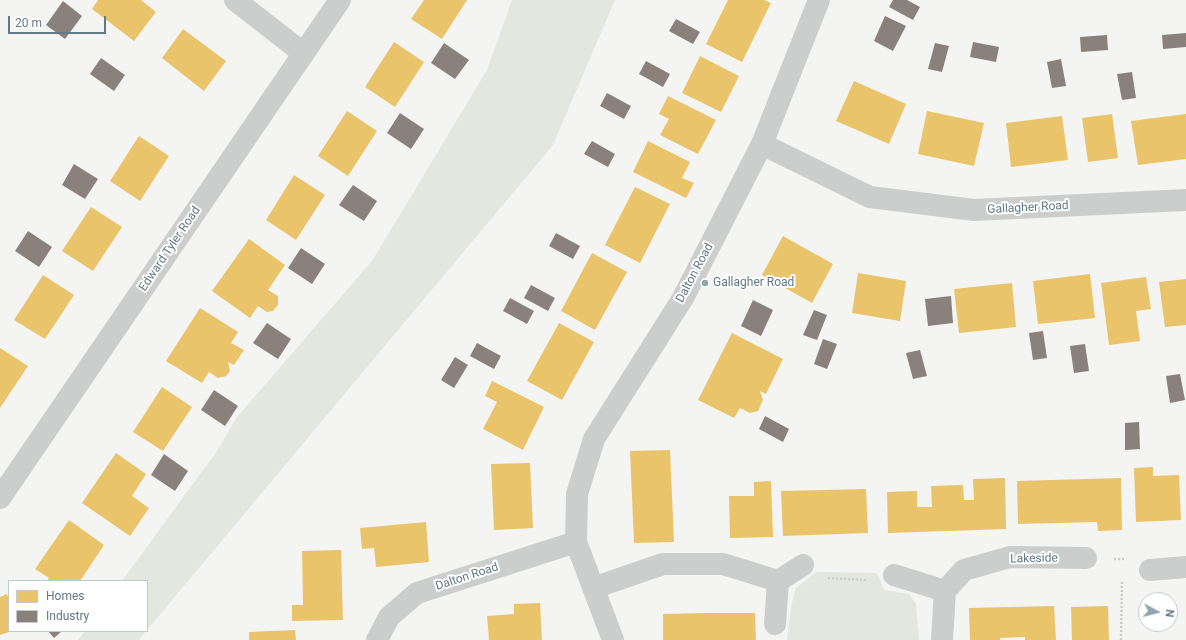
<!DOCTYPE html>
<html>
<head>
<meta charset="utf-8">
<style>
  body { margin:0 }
  #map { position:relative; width:1186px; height:640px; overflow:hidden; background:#f4f4f2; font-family:Roboto,sans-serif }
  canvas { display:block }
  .legend { position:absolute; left:8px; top:580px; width:140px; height:52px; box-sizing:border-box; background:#fff; border:1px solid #c0c9ce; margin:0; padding:5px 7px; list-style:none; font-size:12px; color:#617985 }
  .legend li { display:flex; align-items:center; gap:8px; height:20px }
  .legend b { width:20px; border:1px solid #c0c9ce }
  .north { position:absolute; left:1138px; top:592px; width:40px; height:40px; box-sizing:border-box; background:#fff; border:1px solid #c0c9ce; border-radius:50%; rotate:97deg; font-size:11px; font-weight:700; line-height:16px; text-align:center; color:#617985 }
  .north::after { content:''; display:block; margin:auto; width:14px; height:18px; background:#94a4ab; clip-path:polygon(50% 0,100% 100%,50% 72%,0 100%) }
  .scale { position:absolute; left:8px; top:16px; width:98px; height:18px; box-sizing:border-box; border:2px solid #617985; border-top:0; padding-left:5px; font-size:12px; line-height:14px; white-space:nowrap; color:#617985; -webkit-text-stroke:3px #fff; paint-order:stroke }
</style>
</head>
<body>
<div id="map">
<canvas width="1186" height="640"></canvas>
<ul class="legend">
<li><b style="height:11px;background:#e9c46a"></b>Homes</li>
<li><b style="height:11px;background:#8a817c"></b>Industry</li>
</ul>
<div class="north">N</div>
<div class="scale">20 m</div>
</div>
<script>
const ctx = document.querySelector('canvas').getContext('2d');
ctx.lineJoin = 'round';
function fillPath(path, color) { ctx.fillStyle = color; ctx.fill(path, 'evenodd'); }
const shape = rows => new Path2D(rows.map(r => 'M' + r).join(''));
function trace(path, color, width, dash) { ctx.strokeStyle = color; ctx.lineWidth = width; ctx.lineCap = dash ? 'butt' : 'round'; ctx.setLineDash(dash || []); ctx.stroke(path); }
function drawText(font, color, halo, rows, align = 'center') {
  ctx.font = font + ' Roboto,sans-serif'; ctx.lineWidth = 4; ctx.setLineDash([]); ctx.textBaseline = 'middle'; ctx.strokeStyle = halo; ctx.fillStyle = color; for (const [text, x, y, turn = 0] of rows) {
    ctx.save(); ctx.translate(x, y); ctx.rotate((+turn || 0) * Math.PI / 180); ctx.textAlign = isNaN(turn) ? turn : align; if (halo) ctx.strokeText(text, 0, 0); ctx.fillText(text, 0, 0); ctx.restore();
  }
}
const green = shape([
  [512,0,615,0,553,145,147,630,147,581,122,581,217,451,237,417,372,261,487,70],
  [816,572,877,573,884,590,909,594,916,604,919,640,787,640,791,607,796,588],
  [85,631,146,631,139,640,78,640]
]);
const homes = shape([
  [98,0,141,0,156,12,134,41,92,9],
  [424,0,467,0,442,39,411,19],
  [728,0,764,0,771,3,742,62,706,44],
  [183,29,226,61,204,91,162,58],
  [394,42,424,62,395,107,365,87],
  [700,56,739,76,721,112,682,93],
  [854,81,906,104,889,144,836,121],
  [668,96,716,120,698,154,660,135,669,119,659,114],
  [347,111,377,131,348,176,318,156],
  [927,111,984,123,974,166,918,154],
  [1112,114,1118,158,1088,162,1082,118],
  [1186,114,1186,159,1138,165,1131,121],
  [1062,116,1068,160,1011,167,1006,123],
  [139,136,169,156,140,201,110,181],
  [648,141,690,162,682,178,694,183,686,198,633,172],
  [294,175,325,195,296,240,266,220],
  [635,187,670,204,640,263,605,245],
  [91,207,122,227,93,271,62,251],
  [783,236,833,264,812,303,762,275],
  [249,239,285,265,268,290,278,296,278,305,273,311,267,312,258,306,250,318,212,291],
  [592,253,627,272,595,330,561,311],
  [858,273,906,281,900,321,852,313],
  [1090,274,1095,318,1038,324,1033,281],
  [43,275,74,295,45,339,14,320],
  [1146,277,1151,309,1136,311,1140,341,1109,345,1101,283],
  [1186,279,1186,325,1165,327,1159,282],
  [1012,283,1016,327,959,333,954,289],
  [200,308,238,332,231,343,244,350,234,365,228,362,230,371,226,376,218,378,209,372,202,383,166,361],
  [559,323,594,342,562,400,527,381],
  [732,333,783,359,766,394,760,391,763,400,758,411,750,413,740,408,734,418,698,400],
  [0,348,28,366,0,408],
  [492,381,544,407,523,450,483,429,497,402,485,396],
  [162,387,192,407,163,451,133,432],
  [670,450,674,542,634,543,630,451],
  [116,453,146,474,132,496,149,508,130,536,82,503],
  [530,463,533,528,494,530,491,464],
  [1153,467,1153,476,1179,475,1181,520,1136,522,1134,468],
  [1005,478,1006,529,888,533,887,492,917,491,917,507,932,507,931,486,963,485,964,500,974,500,973,479],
  [1121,478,1122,530,1098,531,1097,522,1018,524,1017,481],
  [771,481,773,537,730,538,729,496,754,496,754,482],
  [866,489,868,533,783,536,781,491],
  [69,520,104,545,80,581,47,581,49,578,35,569],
  [426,522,429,562,376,567,374,548,362,549,360,528],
  [341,550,343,620,292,621,292,605,303,605,302,551],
  [7,594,9,600,9,632,0,635,0,597],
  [540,603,542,640,489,640,487,616,514,614,514,604],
  [1054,606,1056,640,1025,640,1025,637,1000,638,1000,640,970,640,969,608],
  [1108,606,1109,640,1072,640,1071,607],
  [707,613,755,613,756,640,663,640,663,614],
  [295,630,296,640,249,640,249,632]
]);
const industry = shape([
  [893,0,907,0,920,7,913,20,889,7],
  [63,1,82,16,65,39,46,25],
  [885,16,906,26,893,51,874,41],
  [676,19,700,32,693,44,669,31],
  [1186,33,1186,47,1163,49,1162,35],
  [1107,35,1108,50,1081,52,1080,37],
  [973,42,999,47,996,62,970,57],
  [444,43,469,60,455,79,431,63],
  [935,43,949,46,942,72,928,69],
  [101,58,125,75,114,91,90,74],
  [1061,59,1066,86,1052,88,1047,62],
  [646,61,670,74,663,87,639,74],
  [1132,72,1136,98,1122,100,1117,74],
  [607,93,631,106,624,119,600,106],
  [400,113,424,129,411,149,387,133],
  [592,141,615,154,608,167,584,154],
  [74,164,98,179,85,199,62,185],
  [353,185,377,201,364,221,339,205],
  [28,231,52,247,39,267,15,251],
  [556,233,580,246,573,259,549,246],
  [301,248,325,264,312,284,288,268],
  [531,285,555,298,548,311,524,298],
  [951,296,953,323,928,326,925,299],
  [510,298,534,311,527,324,503,311],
  [753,300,773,310,761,336,741,326],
  [814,310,827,315,817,340,803,335],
  [267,323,291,339,278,359,253,343],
  [1043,331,1047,358,1033,360,1029,333],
  [823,339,837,344,827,369,814,364],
  [477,343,501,356,494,369,470,356],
  [1085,344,1089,371,1074,373,1070,346],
  [920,350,927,376,913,379,906,353],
  [455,357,468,365,454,388,441,380],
  [1180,374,1185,400,1170,403,1166,376],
  [214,390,238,406,225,426,201,410],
  [765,416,789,429,783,442,759,429],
  [1139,422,1140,449,1125,450,1125,423],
  [164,454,188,471,175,491,151,475],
  [48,631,62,631,54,638]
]);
const path = shape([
  [1114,559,1125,559],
  [828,578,866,580],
  [1121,640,1122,580]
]);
const minor = shape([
  [235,0,303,53],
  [762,144,870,197,974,210,1186,200],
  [0,498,340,0],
  [1150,570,1186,567],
  [894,575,945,591],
  [593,588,663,564,723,564,778,581],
  [775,624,778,581,803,565],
  [377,640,389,617,417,593,576,542],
  [613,640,576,542,577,494,594,439,683,298,762,144,819,0],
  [942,640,945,591,964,570,1010,557,1086,558]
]);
const markers = [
  [705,283,4,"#94a4ab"]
];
const streetNames = [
  ["Gallagher Road",1028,208,-3],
  ["Edward Tyler Road",170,249,-56],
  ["Dalton Road",695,273,-62],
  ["Lakeside",1034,559,-1],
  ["Dalton Road",467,577,-18]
];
const poiNames = [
  ["Gallagher Road",713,283]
];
fillPath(green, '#e4e7e0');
fillPath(homes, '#e9c46a');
fillPath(industry, '#8a817c');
trace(path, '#cacbcc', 2.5, [2, 2]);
trace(minor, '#cccdcd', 22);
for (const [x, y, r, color] of markers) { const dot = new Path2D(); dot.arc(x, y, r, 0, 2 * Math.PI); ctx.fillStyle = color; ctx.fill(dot); trace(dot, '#fff', 1.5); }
drawText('12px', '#617985', '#fff', streetNames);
drawText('12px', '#617985', '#fff', poiNames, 'left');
</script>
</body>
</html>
